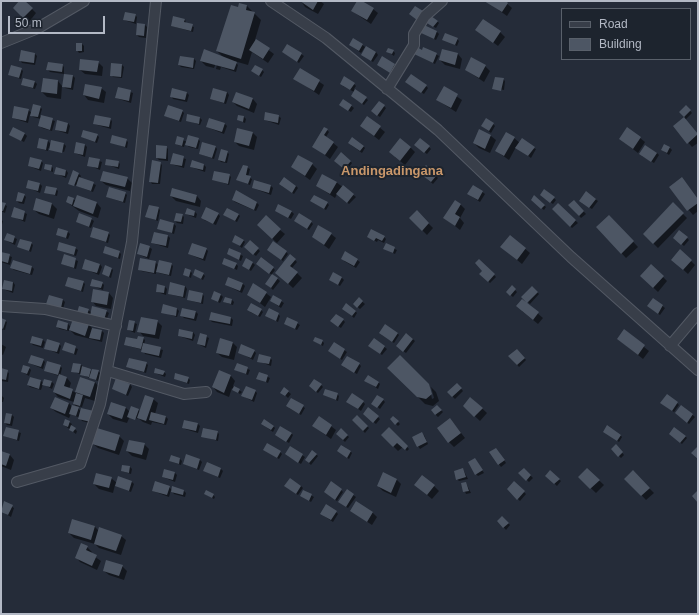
<!DOCTYPE html>
<html>
<head>
<meta charset="utf-8">
<style>
  body { margin:0 }
  #map { position:relative; width:699px; height:615px; overflow:hidden; background:#252c39; font-family:Arial,sans-serif }
  canvas { display:block }
  .frame { position:absolute; inset:0; border:2px solid #b3b9c5; pointer-events:none }
  .legend { position:absolute; left:561px; top:8px; width:130px; height:52px; box-sizing:border-box; background:#1d242e; border:1px solid #59606a; margin:0; padding:5px 7px; list-style:none; font-size:12px; color:#b3b9c5 }
  .legend li { display:flex; align-items:center; gap:8px; height:20px }
  .legend b { width:20px; border:1px solid #59606a }
  .scale { position:absolute; left:8px; top:16px; width:97px; height:18px; box-sizing:border-box; border:2px solid #b3b9c5; border-top:0; padding-left:5px; font-size:12px; line-height:14px; white-space:nowrap; color:#b3b9c5; -webkit-text-stroke:3px #1d242e; paint-order:stroke }
</style>
</head>
<body>
<div id="map">
<canvas width="699" height="615"></canvas>
<div class="frame"></div>
<ul class="legend">
<li><b style="height:5px;background:#383e49"></b>Road</li>
<li><b style="height:11px;background:#4d5664"></b>Building</li>
</ul>
<div class="scale">50 m</div>
</div>
<script>
const ctx = document.querySelector('canvas').getContext('2d');
ctx.lineJoin = 'round';
function fillPath(path, color) { ctx.fillStyle = color; ctx.fill(path, 'evenodd'); }
const shape = rows => new Path2D(rows.map(r => 'M' + r).join(''));
function trace(path, color, width, dash) { ctx.strokeStyle = color; ctx.lineWidth = width; ctx.lineCap = dash ? 'butt' : 'round'; ctx.setLineDash(dash || []); ctx.stroke(path); }
function drawText(font, color, halo, rows, align = 'center') {
  ctx.font = font + ' Arial,sans-serif'; ctx.lineWidth = 4; ctx.setLineDash([]); ctx.textBaseline = 'middle'; ctx.strokeStyle = halo; ctx.fillStyle = color; for (const [text, x, y, turn = 0] of rows) {
    ctx.save(); ctx.translate(x, y); ctx.rotate((+turn || 0) * Math.PI / 180); ctx.textAlign = isNaN(turn) ? turn : align; if (halo) ctx.strokeText(text, 0, 0); ctx.fillText(text, 0, 0); ctx.restore();
  }
}
const shadow = shape([
  [20,1,24,1,36,13,29,22,19,13],
  [301,1,320,1,324,4,318,14,305,7],
  [358,1,373,9,378,13,371,24,352,11],
  [486,1,504,1,512,8,507,16],
  [240,4,247,6,261,20,255,40,274,54,268,63,252,52,248,65,234,61,238,65,236,72,221,67,220,70,216,69,217,64,216,63,214,68,206,66,201,61,226,60,217,51],
  [135,15,137,17,136,24,124,20],
  [185,19,186,24,194,27,193,32,172,26],
  [437,21,439,23,436,28,430,25],
  [145,25,147,27,146,38,139,37,137,35],
  [477,30,500,32,505,37,498,46],
  [437,32,439,34,436,40,422,33],
  [354,39,365,47,361,53,350,45],
  [444,39,457,39,459,41,457,46],
  [82,44,84,46,84,52,79,53,77,50],
  [287,45,304,56,299,63,283,52],
  [424,48,439,56,435,64,415,54,422,51],
  [387,51,393,51,395,53,394,56],
  [376,52,378,55,373,62,362,55],
  [35,54,37,56,35,65,22,63,20,60],
  [458,54,462,59,460,69,445,65,440,60],
  [194,59,196,61,194,69,181,67,179,65],
  [98,62,103,67,102,76,85,74,80,70],
  [62,65,64,67,64,74,50,72,48,70],
  [122,65,124,67,122,78,113,77,111,75],
  [394,65,396,67,392,74,380,67],
  [485,66,490,71,484,82,466,70],
  [21,69,23,71,21,79,9,75],
  [300,69,324,85,319,95,294,78],
  [262,70,264,72,261,77,252,71],
  [73,76,75,78,73,90,65,88,63,86],
  [43,79,58,81,62,86,61,99,47,97,42,92],
  [503,79,505,81,504,90,494,88],
  [35,82,37,84,35,89,22,85],
  [354,84,356,86,354,89,368,100,364,105,354,98,354,92,343,86],
  [409,84,426,86,428,88,424,94],
  [101,88,106,92,104,103,88,100,84,95],
  [119,88,133,93,131,103,116,98],
  [444,88,462,100,456,112,437,100],
  [173,90,187,93,189,95,187,102,173,99,171,96],
  [227,92,229,95,226,104,211,99],
  [236,93,253,99,257,104,254,113,237,106,233,102],
  [344,100,354,108,351,112,343,107],
  [379,102,386,108,380,117,374,113],
  [686,106,692,113,685,120,698,135,698,143,692,147,674,126,685,117,680,112],
  [40,107,42,109,40,116,55,121,52,131,42,128,40,126,41,119,33,117,30,114,28,123,13,118,28,110,32,113],
  [182,111,184,113,181,122,165,116],
  [278,116,281,118,279,125,265,120],
  [244,117,246,119,245,123,238,120],
  [367,117,385,132,379,140,366,130],
  [200,118,202,120,200,125,187,120],
  [110,119,112,121,111,129,94,124],
  [68,123,70,126,68,134,56,130],
  [225,124,227,126,224,134,207,127],
  [493,124,495,126,491,133,482,126],
  [325,128,329,132,326,137,338,147,330,159,313,146],
  [480,131,491,136,496,140,490,153,479,148,474,143],
  [253,133,257,137,254,150,239,146,235,142],
  [25,134,27,136,24,142,10,135],
  [97,135,99,137,97,143,82,137],
  [177,137,187,142,198,139,200,141,198,149,189,147,185,143,184,147,178,145,176,143],
  [514,138,520,143,536,149,531,158,516,147,509,160,496,151],
  [640,138,645,142,638,153,620,139],
  [126,140,128,142,127,148,111,142],
  [48,141,51,144,64,144,66,146,64,152,51,150,48,148,48,151,38,148],
  [85,145,87,147,85,157,75,153],
  [351,145,363,146,365,148,362,153],
  [215,146,217,149,214,159,200,154],
  [166,147,168,149,168,161,159,160,157,158],
  [410,147,415,152,405,165,395,157],
  [418,147,429,147,431,149,427,154],
  [670,148,672,150,669,155,662,150],
  [227,152,229,154,227,163,221,162,219,160],
  [657,153,659,155,654,163,642,156],
  [173,155,186,159,184,168,171,164],
  [90,158,102,162,100,170,88,165],
  [41,161,43,163,41,171,29,166],
  [350,161,352,163,347,170,337,163],
  [118,162,120,164,119,169,106,164],
  [160,163,162,165,160,184,152,184,150,181],
  [312,164,317,169,310,180,292,167],
  [204,165,206,167,205,172,191,167],
  [51,166,53,168,53,172,45,169],
  [244,166,250,169,248,177,252,179,250,185,238,180],
  [426,166,438,178,433,184,420,173],
  [66,170,68,173,66,178,55,173],
  [79,174,81,176,80,178,96,185,93,192,69,183],
  [229,175,231,177,229,185,213,179],
  [127,178,132,183,130,191,106,185,101,181],
  [336,182,356,197,349,204,337,194,335,198,317,186],
  [686,183,698,199,698,211,693,215,670,187],
  [40,184,42,186,40,193,27,187],
  [271,186,273,188,271,195,253,188],
  [282,186,296,186,298,188,294,194],
  [474,186,485,194,480,202,471,196],
  [56,189,58,191,57,196,45,192],
  [545,190,556,200,553,204,543,197],
  [237,192,257,203,259,205,256,211,235,202,233,200],
  [125,193,127,195,125,203,107,197],
  [586,193,598,201,592,209,582,203],
  [24,195,26,197,24,204,19,203,17,201],
  [78,196,97,203,101,208,98,218,79,211,67,202,73,199,76,201],
  [171,196,197,196,201,201,200,207,176,201],
  [534,197,546,207,544,210,532,200],
  [37,200,52,204,57,209,54,219,39,214,34,210],
  [574,201,586,214,581,218,570,205],
  [1,203,7,206,5,213,1,211],
  [314,203,327,203,329,205,326,210],
  [460,204,465,209,460,218,464,223,460,230,445,218],
  [558,204,578,223,572,228,553,209],
  [673,204,687,218,658,248,644,234],
  [15,208,27,214,25,222,12,216],
  [158,208,160,210,158,221,147,217],
  [195,212,197,214,196,218,186,214],
  [278,212,292,212,294,214,291,219],
  [417,212,433,228,427,235,410,218],
  [218,214,220,216,216,225,204,220],
  [238,214,240,216,237,222,224,215],
  [182,215,184,217,183,224,177,223,175,221],
  [609,216,638,247,626,258,597,227],
  [91,219,94,221,91,228,77,222],
  [1,220,3,221,1,228],
  [295,221,311,222,313,224,309,230],
  [174,224,176,226,174,234,158,228],
  [263,230,280,230,285,234,277,243],
  [68,232,70,234,68,239,57,234],
  [108,233,110,235,108,243,91,237],
  [7,234,17,239,15,245,5,240],
  [331,234,336,238,329,249,313,237],
  [168,236,170,238,168,248,152,243],
  [510,236,530,253,522,264,506,251],
  [368,237,384,237,386,239,384,243,378,240,377,242],
  [687,238,689,240,684,246,676,239],
  [243,240,245,242,242,248,233,241],
  [250,241,260,251,256,256,245,247],
  [31,243,33,245,31,252,19,246],
  [386,245,397,250,395,254,385,249],
  [149,247,152,249,149,259,138,254],
  [75,248,78,250,76,256,58,250],
  [206,249,208,251,205,261,189,254],
  [230,249,243,256,241,261,228,254],
  [268,250,286,252,288,254,283,261],
  [119,252,121,254,120,259,104,253],
  [346,252,360,262,356,268,344,261],
  [1,253,12,257,10,265,1,262],
  [64,255,78,261,76,269,62,264],
  [290,255,297,262,292,268,302,278,293,288,281,277],
  [479,260,496,277,490,283,481,274,484,271],
  [13,261,32,267,34,269,32,275,14,270,12,268],
  [691,261,695,265,688,274,677,264],
  [155,262,158,265,171,264,173,266,171,276,159,273,156,271,156,274,141,271,139,269],
  [223,263,236,264,238,266,237,270],
  [253,263,255,265,251,271,245,267],
  [100,264,102,267,99,275,83,268],
  [651,265,667,281,658,292,641,276],
  [259,266,273,268,275,270,272,274,280,281,273,290,268,285,272,275],
  [111,268,113,270,111,278,103,274],
  [190,271,192,273,191,278,184,274],
  [203,274,205,276,203,280,194,275],
  [342,278,344,280,340,286,330,280],
  [13,282,15,285,13,293,3,289],
  [83,282,85,284,83,292,66,286],
  [102,283,104,285,103,290,91,285],
  [243,284,245,286,242,293,226,285],
  [254,284,271,297,265,307,248,294],
  [185,286,187,289,185,298,169,294],
  [165,287,167,289,166,295,157,292],
  [512,287,517,292,513,297,507,292],
  [532,287,539,294,530,304,523,297],
  [109,293,113,298,111,309,96,306,92,301],
  [202,294,204,296,203,304,188,300],
  [221,295,223,297,220,303,212,299],
  [274,297,284,303,281,308,271,301],
  [359,299,365,304,360,309,354,304],
  [653,299,665,308,660,315,650,308],
  [63,300,65,302,63,309,48,304],
  [232,300,234,302,233,305,224,302],
  [522,300,543,318,538,324,522,311],
  [177,309,179,311,177,317,162,312],
  [183,309,196,312,198,314,196,321,184,318,182,316],
  [88,310,92,313,106,311,109,313,106,321,93,317,90,314,89,317,81,315],
  [261,310,263,312,260,317,250,312],
  [346,311,355,311,357,313,354,318],
  [278,314,280,316,278,322,267,316],
  [231,318,233,320,232,326,212,322,210,320],
  [288,318,300,325,297,330,285,324],
  [1,319,7,322,5,330,1,329],
  [343,320,345,322,341,328,333,323],
  [59,321,68,324,71,327,89,325,93,329,102,331,104,333,102,342,75,335,69,329,69,331,60,329,57,327],
  [130,321,137,324,135,333,128,330],
  [157,321,162,326,159,339,143,336,139,331],
  [624,331,649,351,643,359,618,339],
  [193,332,195,335,193,341,179,336],
  [397,333,399,335,394,343,382,335],
  [200,334,209,338,206,348,198,344],
  [407,334,415,341,406,353,399,348],
  [33,337,43,340,45,342,43,348,33,345,31,343],
  [143,338,145,340,144,345,163,350,161,358,145,354,143,350,125,345],
  [374,339,387,349,382,355,371,347],
  [314,341,322,341,324,343,323,346],
  [232,342,237,347,234,360,222,357,217,353],
  [1,344,6,347,3,355,1,354],
  [59,344,61,346,59,354,45,348],
  [65,344,78,349,76,355,64,350],
  [335,344,347,352,342,360,332,353],
  [517,350,526,360,519,367,510,356],
  [254,351,256,353,253,360,239,352],
  [270,358,272,360,271,366,258,361],
  [43,360,45,362,43,369,29,363],
  [146,363,148,365,146,373,127,367],
  [238,364,250,370,248,375,236,370],
  [359,364,361,366,357,374,344,367],
  [81,365,92,372,98,371,100,373,98,381,72,371],
  [60,366,62,368,60,376,67,378,71,383,69,389,76,393,80,378,95,382,99,387,95,401,85,398,82,407,76,406,93,424,82,421,80,418,71,414,69,418,56,412,51,408,69,403,72,407,78,408,74,404,74,402,58,397,54,392,59,376,45,371],
  [29,368,31,370,29,376,22,372],
  [389,368,429,385,432,399,434,398,431,387,436,392,439,401,433,406,425,404],
  [1,369,9,373,8,382,1,381],
  [219,371,231,376,235,381,233,386,242,392,240,394,232,388,229,397,217,392,213,387],
  [164,372,166,374,165,377,155,373],
  [260,373,270,378,268,383,258,378],
  [30,378,41,381,44,384,52,382,54,384,52,389,43,384,41,390,30,387,28,385],
  [188,378,190,380,189,384,175,379],
  [368,382,378,382,380,384,378,389],
  [130,384,132,387,128,396,113,389],
  [457,384,463,391,455,399,448,392],
  [321,385,323,387,318,393,312,388],
  [285,389,291,394,288,398,284,394],
  [255,391,257,393,254,402,243,396],
  [337,394,339,396,338,401,324,395],
  [1,395,4,398,3,402,1,402],
  [471,398,487,413,480,421,464,406],
  [153,399,158,403,155,414,166,417,168,419,166,425,152,422,151,425,143,422,138,418,138,419,130,416,127,423,113,419,108,414,112,403,126,408,130,412,138,410,140,411],
  [292,399,305,408,301,415,289,408],
  [383,400,385,402,380,409,375,405],
  [363,402,365,404,361,411,350,403],
  [677,403,679,405,674,412,664,405],
  [437,406,443,412,438,417,432,411],
  [682,406,695,417,689,424,678,415],
  [368,408,380,419,376,424,364,414],
  [12,415,14,417,12,426,7,425,5,423],
  [357,416,369,428,365,433,353,420],
  [319,417,336,430,331,439,313,426],
  [393,417,400,424,398,426,391,419],
  [185,421,198,424,200,426,198,433,185,429,183,427],
  [69,422,72,424,71,426,77,431,76,434,64,425],
  [262,424,273,426,275,428,273,432],
  [454,424,465,438,454,447,449,442],
  [6,428,21,433,19,441,4,436],
  [389,428,409,449,407,451,403,447,398,451,382,435],
  [341,430,349,437,345,442,337,434],
  [217,432,219,434,218,441,202,436],
  [291,433,293,435,289,443,276,435],
  [607,434,620,435,622,437,619,442],
  [424,435,428,444,420,449,418,446],
  [119,436,124,441,119,455,98,448,93,444],
  [672,436,685,436,687,438,682,444],
  [144,444,149,449,146,460,132,456,127,451],
  [616,445,624,455,621,458,612,449],
  [290,448,305,457,301,464,288,456],
  [264,450,280,452,282,454,279,459],
  [338,451,350,451,352,453,349,459],
  [498,451,506,463,501,467,490,453],
  [1,452,10,455,14,460,11,470,1,466],
  [313,452,318,456,311,465,306,460],
  [180,459,182,461,181,465,170,461],
  [475,459,484,473,478,476,476,474],
  [200,460,202,462,199,470,184,464],
  [130,467,132,469,131,474,122,471],
  [221,469,223,471,220,478,204,471],
  [463,469,468,479,459,481,457,479],
  [524,469,533,478,529,482,520,473],
  [587,469,604,485,596,493,579,477],
  [550,471,561,481,557,486,546,475],
  [633,472,654,493,646,500,626,479],
  [175,473,177,475,175,482,163,477],
  [384,474,397,480,401,484,396,497,383,491,378,486],
  [111,478,117,483,119,478,132,482,134,484,131,492,115,485,113,493,99,489,94,484],
  [466,483,471,493,466,494,462,484],
  [514,483,526,494,520,501,508,489],
  [301,486,303,488,298,495,288,488],
  [434,486,439,491,432,499,420,489],
  [169,487,172,490,184,491,186,493,185,497,174,494,171,490,169,497,153,491],
  [341,490,343,492,337,501,325,492],
  [303,491,314,497,311,502,301,496],
  [347,491,356,497,348,508,342,504],
  [205,494,213,495,215,497,214,499],
  [5,503,14,508,11,517,1,511],
  [351,511,372,512,377,517,372,525],
  [336,512,338,514,333,522,324,516],
  [502,517,510,525,506,530,498,521],
  [73,521,95,527,99,531,121,536,126,540,121,555,99,548,95,544,74,538,69,533],
  [87,547,92,552,91,554,101,561,97,570,80,562,76,557],
  [122,566,127,571,124,580,109,575,104,571]
]);
const building = shape([
  [19,1,25,1,33,8,23,18,13,8],
  [300,1,318,1,313,10],
  [357,1,362,1,374,8,367,20,351,11],
  [484,1,506,1,508,3,502,12],
  [239,3,247,5,246,10,255,12,241,59,216,51,231,5,238,7],
  [415,6,423,11,417,20,409,14],
  [125,12,136,14,134,22,123,20],
  [173,16,185,19,184,22,193,24,191,31,171,26],
  [431,16,438,21,433,27,427,23],
  [483,19,501,31,493,43,475,30],
  [137,23,145,24,144,36,136,35],
  [424,25,437,31,434,39,421,33],
  [445,33,458,38,455,45,442,40],
  [353,38,363,44,359,51,349,45],
  [256,39,270,48,263,59,249,50],
  [76,43,82,43,82,51,76,51],
  [287,44,302,53,297,62,282,52],
  [366,46,376,52,371,61,361,55],
  [417,47,422,50,423,47,437,53,433,63,414,54],
  [388,48,394,50,392,54,386,52],
  [204,49,237,62,234,70,200,61],
  [442,49,458,53,455,65,439,60],
  [21,50,35,53,34,63,19,61],
  [180,56,194,58,193,68,178,65],
  [382,56,395,64,390,73,377,65],
  [471,57,486,65,479,78,465,70],
  [80,59,99,61,97,72,79,70],
  [48,62,63,64,62,72,46,70],
  [111,63,122,64,121,77,110,76],
  [11,65,22,68,19,78,8,75],
  [255,65,263,69,259,76,251,71],
  [300,68,320,80,314,91,293,79],
  [64,74,73,75,71,88,62,87],
  [411,74,427,85,421,93,405,82],
  [344,76,355,83,350,90,340,84],
  [495,77,504,78,501,91,492,89],
  [23,78,35,81,33,88,21,85],
  [43,78,58,80,57,94,41,92],
  [85,84,102,87,99,99,83,95],
  [444,86,458,94,451,108,436,100],
  [118,87,131,90,129,101,115,98],
  [172,88,187,92,185,100,170,97],
  [213,88,227,92,224,103,210,99],
  [355,89,367,97,362,104,351,96],
  [236,92,253,98,249,109,232,102],
  [343,99,352,105,348,111,339,105],
  [379,101,385,105,377,116,371,111],
  [33,104,41,106,38,117,30,116],
  [168,105,183,110,179,121,164,116],
  [686,105,691,110,684,117,679,112],
  [14,106,29,109,26,121,12,118],
  [265,112,279,115,278,123,264,120],
  [187,114,200,117,199,124,186,121],
  [41,115,53,118,50,130,38,126],
  [95,115,111,118,109,127,93,124],
  [238,115,244,116,243,122,237,120],
  [367,116,381,126,374,136,360,126],
  [684,117,698,134,687,144,673,126],
  [209,118,225,123,222,132,206,127],
  [486,118,494,123,489,131,481,126],
  [57,120,68,123,66,132,55,130],
  [13,127,25,133,21,141,9,135],
  [324,127,328,129,324,135,334,142,325,155,312,147],
  [627,127,641,137,633,149,619,139],
  [237,128,253,132,249,146,234,142],
  [479,129,491,135,485,149,473,143],
  [83,130,98,134,95,142,81,137],
  [506,132,515,137,504,156,495,151],
  [112,135,127,139,125,147,110,143],
  [188,135,199,138,196,148,185,145],
  [177,136,184,138,182,146,175,144],
  [352,137,364,146,360,151,348,143],
  [39,138,48,140,46,150,37,148],
  [400,138,411,147,400,161,389,152],
  [420,138,430,146,424,153,414,145],
  [522,138,535,147,528,156,515,148],
  [51,140,64,143,62,153,49,150],
  [76,142,85,144,83,155,74,153],
  [202,142,216,146,212,158,199,154],
  [664,144,670,147,667,153,661,150],
  [156,145,167,146,166,159,156,158],
  [645,145,657,153,651,162,639,154],
  [221,149,228,151,225,162,218,160],
  [341,152,351,161,344,169,334,161],
  [173,153,184,156,182,166,170,164],
  [298,155,313,163,305,176,291,167],
  [30,157,42,160,39,169,28,166],
  [89,157,100,159,98,168,87,166],
  [106,159,119,161,118,167,105,165],
  [152,160,161,162,158,183,149,182],
  [192,160,204,164,203,170,190,167],
  [45,164,52,165,51,171,44,169],
  [243,165,248,166,246,175,251,176,248,184,236,180],
  [426,165,437,175,431,182,419,173],
  [56,167,66,170,65,176,54,174],
  [73,170,79,173,74,186,68,184],
  [103,171,128,177,125,187,100,181],
  [214,171,230,174,228,184,212,180],
  [322,174,337,182,330,194,316,186],
  [79,177,94,182,91,191,76,186],
  [284,177,296,186,292,193,279,184],
  [682,177,698,199,698,203,687,211,669,187],
  [28,180,40,183,38,191,26,188],
  [254,180,271,185,269,193,252,188],
  [343,185,354,194,347,203,336,194],
  [473,185,483,191,478,200,467,194],
  [46,186,57,188,55,195,44,193],
  [109,187,126,192,123,202,106,197],
  [172,188,197,195,195,203,170,196],
  [544,189,555,197,550,203,540,195],
  [236,190,257,202,254,210,232,200],
  [586,191,596,199,589,208,579,201],
  [18,192,25,194,22,202,16,201],
  [77,195,97,202,93,214,73,206],
  [314,195,328,202,324,209,310,201],
  [534,195,545,205,541,209,531,200],
  [68,196,74,198,72,205,66,202],
  [36,198,52,203,49,215,33,210],
  [455,200,461,204,455,214,460,217,455,226,443,218],
  [574,200,584,211,579,216,568,205],
  [1,202,6,203,3,211,1,211],
  [673,202,684,213,653,244,643,234],
  [558,203,576,220,570,227,552,209],
  [278,204,292,211,288,218,275,211],
  [149,205,159,207,156,220,145,217],
  [14,207,25,211,23,220,11,217],
  [206,207,219,213,213,224,201,218],
  [187,208,195,211,194,216,185,214],
  [227,208,239,214,235,221,223,215],
  [417,210,429,223,422,231,409,218],
  [79,213,92,218,89,227,76,222],
  [176,213,183,214,181,222,174,221],
  [299,213,312,221,307,229,294,221],
  [266,215,281,229,272,239,257,225],
  [609,215,634,241,621,254,596,227],
  [160,219,174,223,172,233,157,229],
  [318,225,332,233,324,245,312,237],
  [93,227,109,232,106,242,90,237],
  [58,228,68,231,66,238,56,235],
  [371,229,385,236,382,241,376,238,374,241,367,237],
  [679,230,688,237,681,245,673,238],
  [154,232,168,235,166,246,151,243],
  [7,233,15,236,13,243,4,240],
  [235,235,244,240,240,246,232,242],
  [510,235,526,248,517,260,500,247],
  [20,239,32,242,29,251,17,247],
  [250,240,259,248,253,255,244,247],
  [273,241,287,251,281,260,267,250],
  [59,242,76,247,74,255,57,250],
  [140,243,150,246,147,257,137,254],
  [192,243,207,248,203,259,188,254],
  [386,243,395,247,393,253,383,249],
  [105,246,120,251,118,258,103,253],
  [229,248,241,253,239,260,227,254],
  [680,249,692,260,683,270,671,260],
  [345,251,358,259,354,266,341,259],
  [1,252,10,254,8,263,1,261],
  [64,254,76,258,74,268,61,264],
  [290,254,296,259,290,266,298,272,288,284,275,273],
  [261,257,274,267,269,274,256,264],
  [140,258,156,261,154,273,138,270],
  [224,258,237,263,234,269,222,264],
  [246,258,253,262,249,270,242,266],
  [85,259,100,264,97,273,82,269],
  [479,259,495,274,488,282,479,274,482,271,475,263],
  [13,260,32,266,30,274,10,268],
  [159,260,172,263,169,275,156,272],
  [651,264,664,276,653,288,640,276],
  [105,265,112,268,109,277,102,274],
  [185,268,191,270,189,277,183,275],
  [195,269,204,273,201,279,193,275],
  [333,272,342,277,338,285,329,280],
  [272,274,278,278,271,288,265,284],
  [68,277,84,281,81,291,65,286],
  [228,277,243,283,240,291,225,285],
  [92,279,103,282,101,288,90,286],
  [4,280,13,282,12,291,2,289],
  [170,282,185,286,183,297,168,294],
  [253,283,267,292,260,303,247,295],
  [157,284,165,286,164,293,156,292],
  [512,285,516,289,510,296,506,292],
  [532,286,538,292,527,303,521,297],
  [93,289,109,292,107,305,91,302],
  [189,290,203,293,201,303,187,300],
  [214,291,221,294,218,302,211,299],
  [49,295,63,299,61,308,46,304],
  [273,295,282,300,279,306,270,301],
  [225,297,232,299,231,304,223,302],
  [359,297,363,301,357,308,353,304],
  [653,298,663,305,658,314,647,306],
  [522,299,539,312,533,320,516,306],
  [251,303,262,309,258,316,247,310],
  [346,303,356,311,352,316,342,309],
  [163,304,177,308,176,316,161,313],
  [79,306,89,309,87,315,77,313],
  [92,306,107,310,104,320,90,316],
  [182,308,196,311,194,319,180,316],
  [269,308,279,313,276,321,265,316],
  [211,312,231,317,230,324,209,320],
  [336,314,344,319,338,327,330,321],
  [141,317,158,320,155,335,137,332],
  [287,317,298,322,295,329,284,324],
  [1,318,6,320,3,329,1,328],
  [73,319,89,324,85,336,69,330],
  [58,320,68,323,67,330,56,327],
  [129,320,135,321,133,331,127,330],
  [385,324,398,333,392,342,379,333],
  [92,328,102,330,100,340,89,338],
  [179,329,193,332,192,339,178,336],
  [624,329,645,345,638,355,617,339],
  [200,333,207,335,205,346,197,344],
  [406,333,413,339,403,352,396,346],
  [32,336,43,339,41,346,30,343],
  [138,336,144,337,141,349,124,345,126,337,137,339],
  [315,337,323,340,321,345,313,341],
  [220,338,233,342,229,356,216,353],
  [374,338,385,346,380,354,368,346],
  [47,339,60,343,57,352,44,349],
  [65,342,76,346,74,354,62,350],
  [334,342,345,349,340,359,328,351],
  [143,343,161,347,159,356,141,352],
  [241,344,255,350,251,358,238,353],
  [517,349,525,358,517,365,508,356],
  [259,354,271,357,269,364,257,362],
  [31,355,44,359,41,367,28,363],
  [400,355,429,384,432,394,426,399,417,397,387,368],
  [347,356,360,363,354,373,341,365],
  [129,358,147,362,144,372,126,367],
  [47,361,61,365,58,375,44,371],
  [73,363,81,364,79,373,71,372],
  [237,363,248,367,246,374,234,370],
  [23,365,30,367,27,374,21,372],
  [82,366,91,369,89,377,80,375],
  [1,368,8,370,6,380,1,379],
  [155,368,165,371,163,375,154,373],
  [92,369,99,370,96,380,89,378],
  [219,370,231,375,224,393,212,387],
  [259,372,268,375,266,382,256,379],
  [175,373,189,377,187,383,174,379],
  [59,374,67,377,64,386,73,389,70,399,53,392],
  [368,375,379,382,376,387,364,381],
  [30,377,41,380,39,389,27,385],
  [80,377,95,382,90,397,75,392],
  [116,378,130,384,126,395,112,389],
  [44,379,52,381,50,387,42,385],
  [314,379,322,384,316,392,309,386],
  [457,383,462,388,452,397,447,392],
  [234,386,240,389,238,393,232,390],
  [246,386,256,390,252,400,241,396],
  [284,387,289,391,285,396,280,393],
  [325,389,338,393,336,400,323,395],
  [76,393,83,395,80,406,73,404],
  [352,393,364,401,358,409,346,402],
  [667,394,678,402,672,411,660,403],
  [145,395,154,398,146,421,137,418],
  [377,395,384,399,377,408,371,404],
  [55,397,69,403,65,414,50,408],
  [470,397,483,408,474,417,463,406],
  [291,398,304,405,299,414,286,406],
  [111,402,126,407,122,419,107,414],
  [72,405,79,407,76,416,69,414],
  [437,405,442,410,435,415,431,410],
  [681,405,693,414,687,423,675,413],
  [131,406,139,409,135,420,127,417],
  [368,407,379,416,373,423,363,414],
  [81,408,94,411,91,422,78,419],
  [151,412,166,416,164,424,149,420],
  [6,413,12,414,10,424,4,423],
  [357,415,368,426,363,431,352,420],
  [319,416,332,425,326,435,312,426],
  [393,416,399,421,395,425,390,419],
  [450,418,461,433,448,443,437,428],
  [65,419,70,421,68,427,63,425],
  [264,419,274,426,271,430,261,424],
  [184,420,198,423,196,431,182,428],
  [71,425,76,428,73,432,69,430],
  [607,425,621,435,617,441,603,432],
  [280,426,292,433,286,442,275,435],
  [6,427,19,430,17,440,3,436],
  [389,427,408,446,405,450,397,443,393,447,381,435],
  [674,427,686,436,680,443,669,434],
  [97,428,120,435,115,451,92,444],
  [203,428,218,431,216,440,201,437],
  [341,428,348,435,343,440,336,434],
  [422,432,427,442,417,447,412,437],
  [129,440,145,443,142,455,126,451],
  [267,443,281,451,277,458,263,450],
  [616,444,623,452,618,457,611,449],
  [341,445,351,451,347,458,337,451],
  [290,446,303,454,298,463,285,454],
  [698,446,698,459,691,453],
  [496,448,505,460,498,465,489,452],
  [312,450,317,454,309,463,305,460],
  [1,451,10,454,6,466,1,464],
  [186,454,200,459,197,469,183,464],
  [171,455,180,458,179,464,169,461],
  [475,458,483,470,475,475,468,462],
  [207,462,221,468,218,477,203,471],
  [122,465,130,466,129,473,121,471],
  [463,468,466,477,456,480,454,471],
  [524,468,531,475,526,481,518,473],
  [587,468,600,480,590,489,578,477],
  [164,469,175,472,173,480,162,477],
  [550,470,560,479,554,484,545,476],
  [633,470,650,488,641,496,624,479],
  [383,472,397,479,391,493,377,486],
  [96,473,112,477,109,488,93,484],
  [422,475,435,485,427,495,414,485],
  [118,476,132,481,129,491,115,486],
  [290,478,301,486,296,494,284,486],
  [155,481,170,486,167,495,152,491],
  [331,481,342,489,335,500,324,492],
  [514,481,525,491,517,500,507,489],
  [466,482,469,491,463,492,461,483],
  [172,486,184,490,183,495,171,492],
  [347,489,354,494,346,507,338,502],
  [206,490,214,494,212,498,204,494],
  [303,490,312,494,309,501,300,496],
  [698,490,698,503,692,496],
  [4,501,13,505,8,515,1,512],
  [356,501,373,512,367,522,350,511],
  [326,504,337,511,331,520,320,514],
  [502,516,509,523,503,528,497,521],
  [72,519,95,526,91,540,68,533],
  [99,527,122,535,116,551,94,544],
  [81,543,88,546,86,550,97,555,92,566,75,558],
  [106,560,123,565,119,576,103,571]
]);
const street = shape([
  [271,1,326,38,438,130,571,257,698,370],
  [1,43,38,28,84,1],
  [387,89,414,45,414,34,425,16,442,1],
  [1,306,45,309,116,326],
  [670,346,698,313],
  [108,371,184,394,206,392],
  [17,482,80,464,100,404,132,242,156,1]
]);
const quarterNames = [
  ["Andingadingana",392,171]
];
fillPath(shadow, '#0007');
fillPath(building, '#4d5664');
trace(street, '#535964', 12);
trace(street, '#383e49', 10);
drawText('bold 13px', '#c9976a', '#1d242e', quarterNames);
</script>
</body>
</html>
